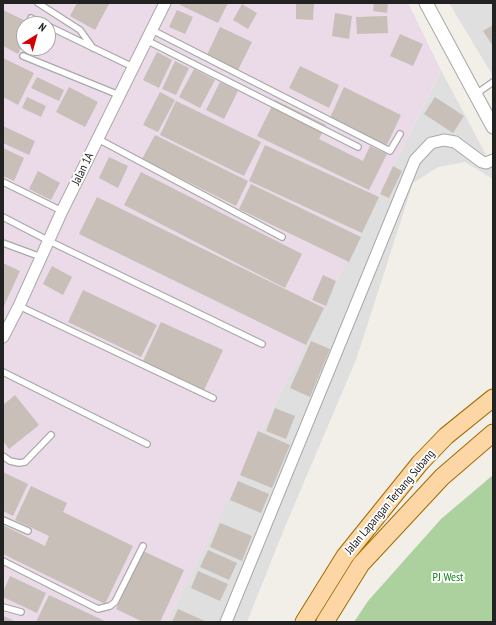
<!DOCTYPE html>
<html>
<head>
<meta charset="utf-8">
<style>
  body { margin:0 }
  #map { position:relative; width:496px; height:625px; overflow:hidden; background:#f2efe9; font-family:"PT Sans Narrow",sans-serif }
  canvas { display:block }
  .frame { position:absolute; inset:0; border:4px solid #222; pointer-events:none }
  .north { position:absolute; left:16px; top:16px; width:40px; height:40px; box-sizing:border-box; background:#fff; border:1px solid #a7a7a7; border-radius:50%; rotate:37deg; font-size:11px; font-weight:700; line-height:16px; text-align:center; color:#222 }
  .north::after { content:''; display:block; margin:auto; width:14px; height:18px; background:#d40000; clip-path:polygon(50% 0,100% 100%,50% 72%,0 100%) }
</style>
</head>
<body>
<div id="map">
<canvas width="496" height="625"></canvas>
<div class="frame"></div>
<div class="north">N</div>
</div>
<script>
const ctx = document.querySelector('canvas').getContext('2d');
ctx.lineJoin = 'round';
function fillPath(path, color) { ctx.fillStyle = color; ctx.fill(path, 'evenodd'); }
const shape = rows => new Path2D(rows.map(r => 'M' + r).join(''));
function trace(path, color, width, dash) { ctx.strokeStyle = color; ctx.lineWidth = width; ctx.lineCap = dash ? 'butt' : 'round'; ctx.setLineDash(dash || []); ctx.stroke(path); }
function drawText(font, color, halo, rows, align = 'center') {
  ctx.font = font + ' "PT Sans Narrow",sans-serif'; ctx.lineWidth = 4; ctx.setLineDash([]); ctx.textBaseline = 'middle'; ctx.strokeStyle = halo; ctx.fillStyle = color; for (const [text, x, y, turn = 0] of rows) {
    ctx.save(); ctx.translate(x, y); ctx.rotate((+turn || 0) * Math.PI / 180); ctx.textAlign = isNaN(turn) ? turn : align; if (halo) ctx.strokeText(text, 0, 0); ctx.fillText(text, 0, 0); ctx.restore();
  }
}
const residential = shape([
  [449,3,493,3,493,76],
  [441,70,493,168,493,179,465,162,438,167,413,183,356,360,284,529,247,622,167,622]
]);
const industrial = shape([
  [3,3,408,3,441,70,167,622,3,622],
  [24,24,48,24,48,48,24,48]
]);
const forest = shape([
  [493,475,493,622,354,622,368,601,441,519]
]);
const building = shape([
  [77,3,109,4,95,30,70,16],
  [181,3,228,3,218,23,180,5],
  [296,3,314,3,313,20,296,19],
  [374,3,388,3,387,13,373,11],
  [242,4,257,13,248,29,233,20],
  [3,10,32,24,24,24,24,42,18,54,3,46],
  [177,10,193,17,185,34,169,27],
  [335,13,352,16,349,39,332,36],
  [387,16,388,33,357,34,356,17],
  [493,25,493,46,483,31],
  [220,27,252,42,238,70,207,55],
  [400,34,423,44,413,66,390,56],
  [157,52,172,60,159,88,143,80],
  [3,58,34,73,18,105,3,97],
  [175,61,189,68,176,95,162,89],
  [300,66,339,85,329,108,289,88],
  [194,69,215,80,200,108,179,97],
  [37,77,64,90,59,101,31,88],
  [220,82,238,91,224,119,206,110],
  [69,87,98,102,85,127,56,112],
  [344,87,401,115,386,147,329,120],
  [160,92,175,100,158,132,143,125],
  [27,97,46,106,41,117,22,108],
  [435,97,464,116,453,133,424,114],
  [275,100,326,125,319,139,363,161,370,146,387,154,369,190,257,136],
  [176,101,261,142,244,176,160,135],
  [3,126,35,141,29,155,3,143],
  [155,135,248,181,236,206,142,159],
  [265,145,379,197,362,233,249,181],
  [3,148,24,158,14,181,3,176],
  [109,157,128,166,118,188,99,178],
  [393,166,402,171,389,198,380,194],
  [38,171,60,183,51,200,29,189],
  [141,172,302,254,285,288,124,205],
  [251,184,361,237,349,262,239,209],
  [97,197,324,308,306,345,79,234],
  [3,263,20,271,3,308],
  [52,266,72,277,63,295,43,284],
  [323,275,336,281,326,306,312,300],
  [83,290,157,325,141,357,68,322],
  [161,322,223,350,204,390,143,361],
  [311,341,330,349,310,397,290,388],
  [15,395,39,425,9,449,3,441,3,405],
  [275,408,295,416,286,439,266,431],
  [258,431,290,445,272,488,240,475],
  [3,472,28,484,13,516,3,511],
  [238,481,269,494,261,513,230,500],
  [31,486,67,503,63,512,133,546,105,604,3,554,3,525,45,546,49,536,15,520],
  [220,523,252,536,242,561,210,547],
  [208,550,237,563,229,580,200,567],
  [143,551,184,570,160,622,143,622,116,609],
  [198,571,228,584,220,601,191,588],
  [10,576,46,593,37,613,3,597,3,592],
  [49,595,107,622,36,622],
  [178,609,207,622,172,622],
  [3,616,17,622,3,622]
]);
const service = shape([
  [38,3,80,30,93,48],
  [31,18,43,24],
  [48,26,133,67],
  [152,30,390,151,400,134],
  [146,40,358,147],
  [23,56,119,95],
  [476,94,493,82],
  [98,139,282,237],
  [3,182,62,211],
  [3,217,49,241,262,344],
  [3,243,41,257],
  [19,306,213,398],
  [3,372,147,444],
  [3,456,10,461,19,463,25,462,51,435],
  [3,520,28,531],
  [3,561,98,609,110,606,115,602,143,546],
  [3,607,21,612]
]);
const minor = shape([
  [3,337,19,306,62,211,165,3],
  [226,622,415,160,431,143,444,140,455,142,482,162,486,163,493,160]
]);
const tertiary = shape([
  [426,3,493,127]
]);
const primary = shape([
  [304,622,345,556,420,463,446,436,493,398],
  [325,622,361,564,442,477,493,433]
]);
const streetNames = [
  ["Jalan 1A",83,169,-64],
  ["Jalan Lapangan Terbang Subang",390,502,-50]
];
const parkNames = [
  ["PJ West",448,578]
];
fillPath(residential, '#e0dfdf');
fillPath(industrial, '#ebdbe8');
fillPath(forest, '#add19e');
fillPath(building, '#c7bfb8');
trace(service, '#a9a9a9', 8);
trace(minor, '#a9a9a9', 13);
trace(tertiary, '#a9a9a9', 15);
trace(primary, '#a06b00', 19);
trace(service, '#fff', 5.5);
trace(minor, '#fff', 11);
trace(tertiary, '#fff', 13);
trace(primary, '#fcd6a4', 17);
drawText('12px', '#222', '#fff', streetNames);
drawText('12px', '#0c8416', '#fff', parkNames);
</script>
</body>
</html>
